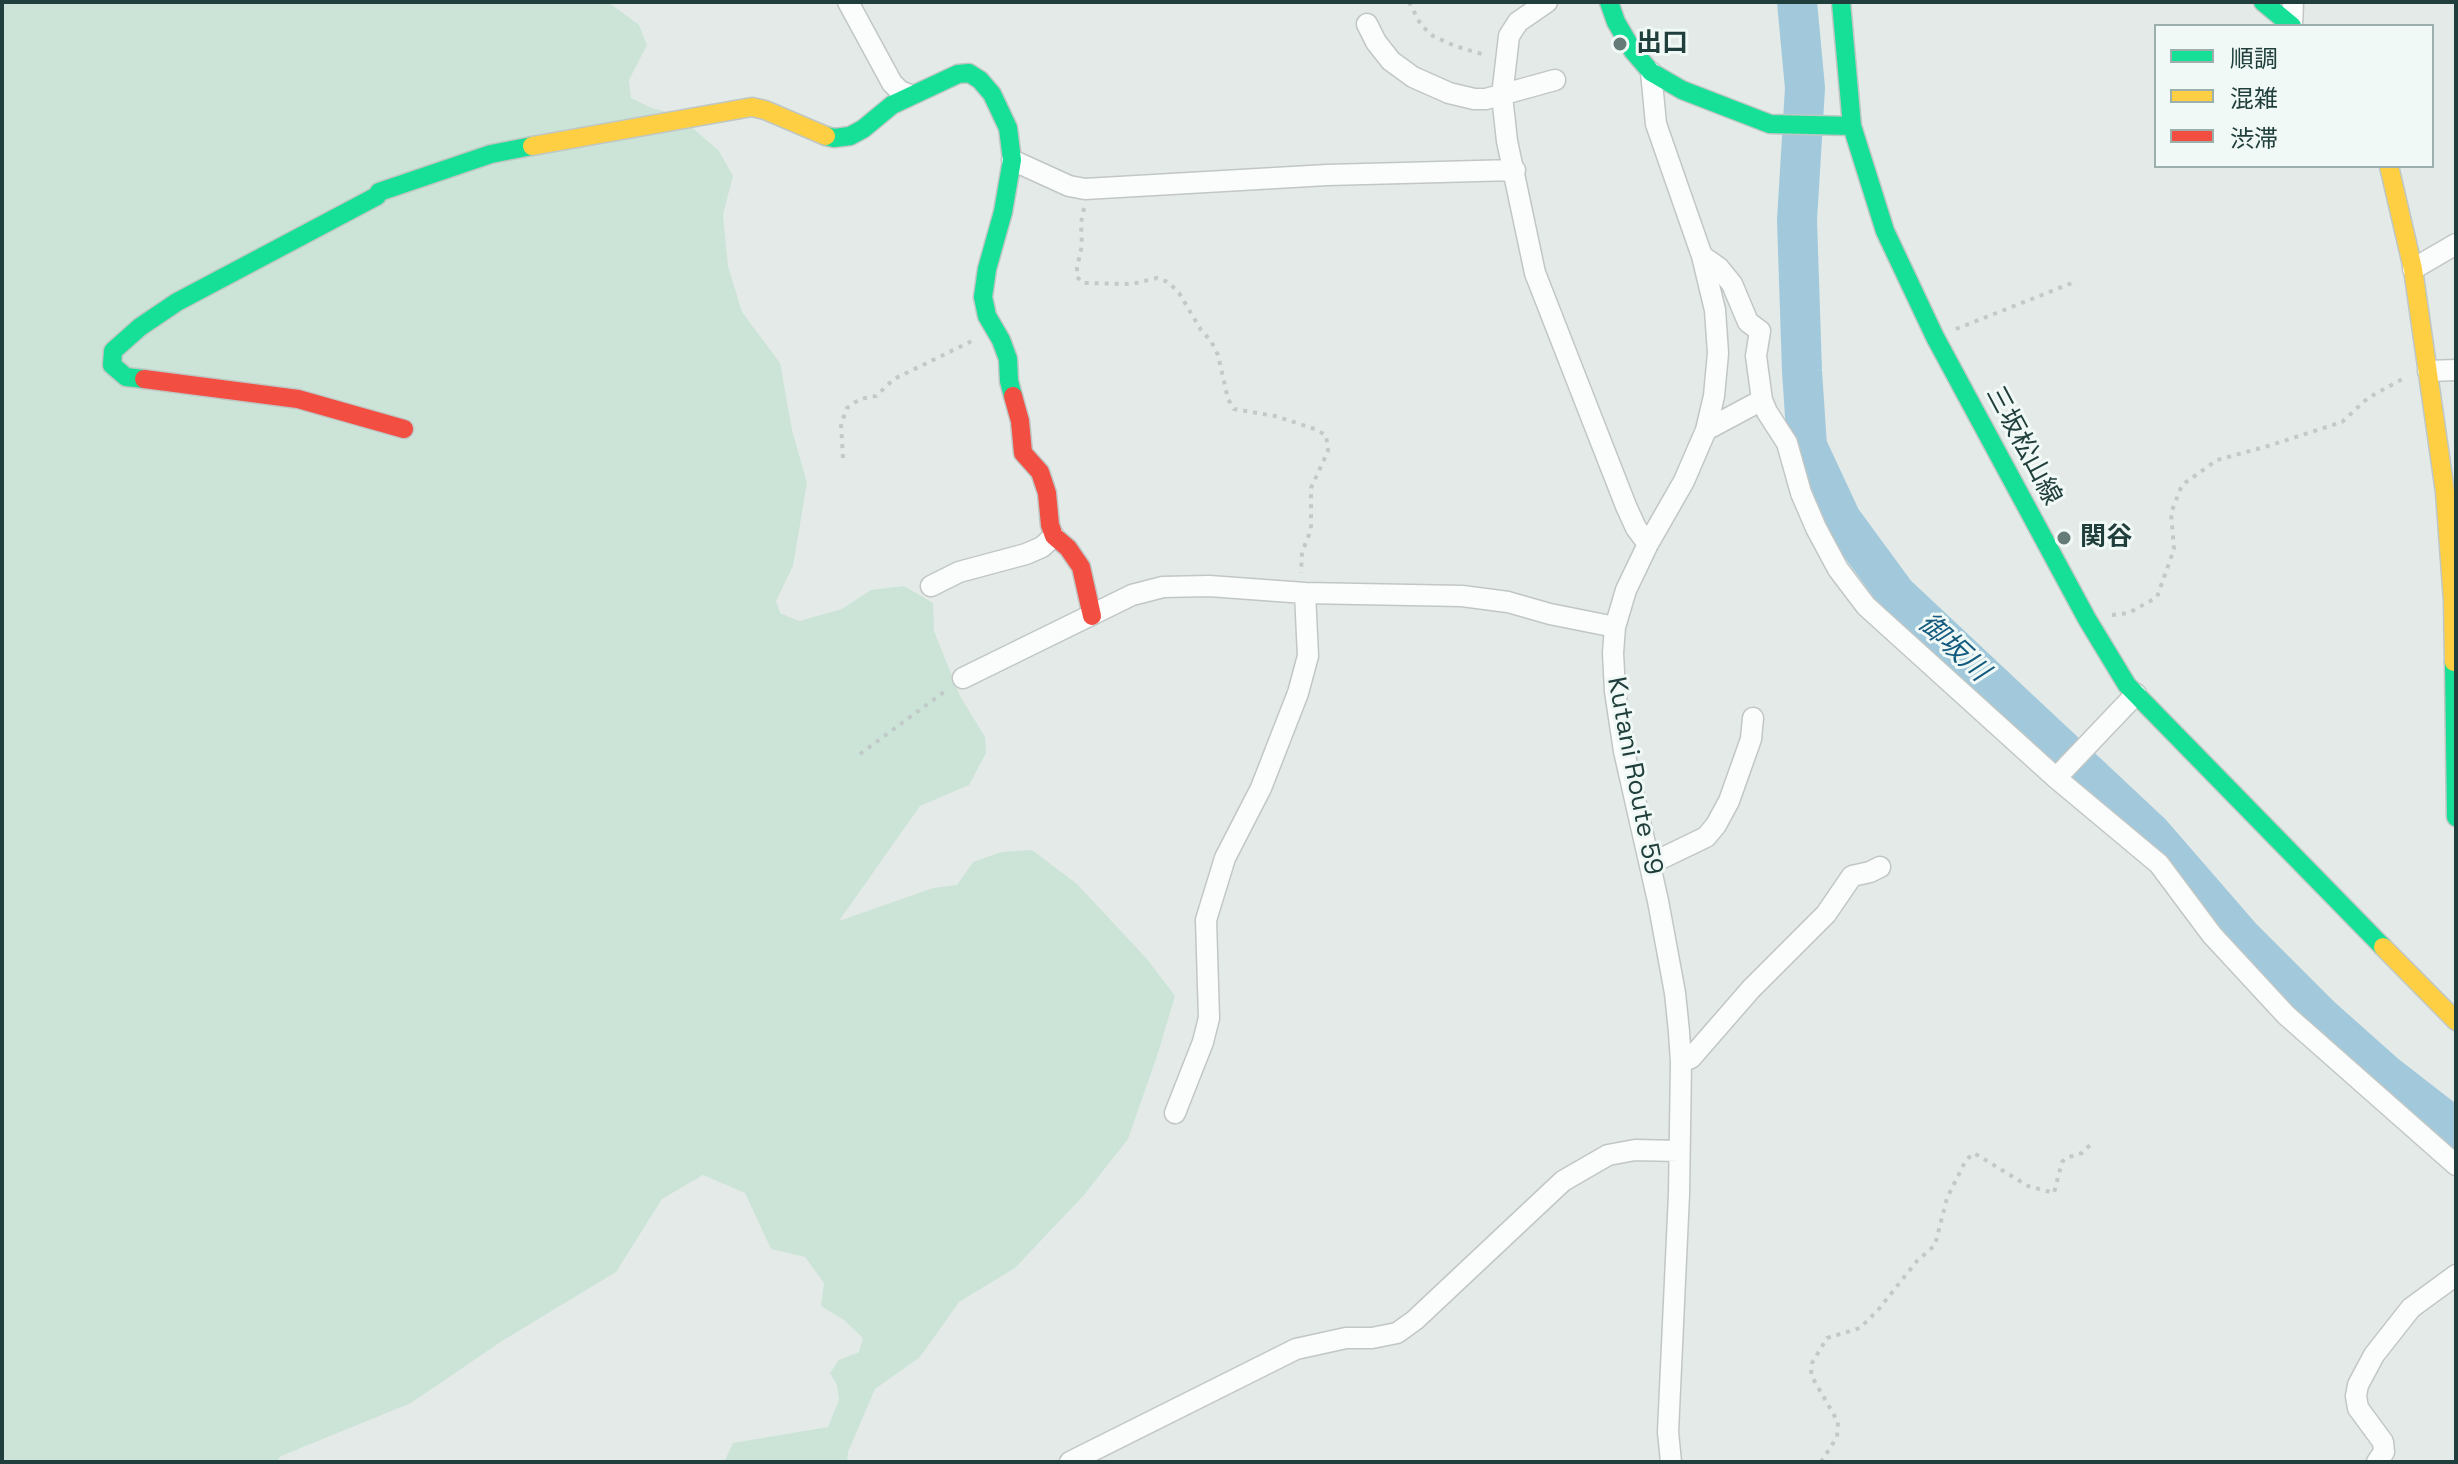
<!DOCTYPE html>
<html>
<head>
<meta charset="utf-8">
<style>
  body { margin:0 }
  #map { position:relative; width:2458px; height:1464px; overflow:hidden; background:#e4eae8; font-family:"Space Grotesk","Noto Sans JP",sans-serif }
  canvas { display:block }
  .frame { position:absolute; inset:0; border:4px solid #203f3c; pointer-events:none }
  .legend { position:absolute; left:2154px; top:24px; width:280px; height:144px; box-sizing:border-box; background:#f1f9f6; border:2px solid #9dafac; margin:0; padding:10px 14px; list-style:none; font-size:24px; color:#203f3c }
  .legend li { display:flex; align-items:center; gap:16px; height:40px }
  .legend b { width:40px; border:2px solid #9dafac }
</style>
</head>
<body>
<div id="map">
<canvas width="2458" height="1464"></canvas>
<div class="frame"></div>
<ul class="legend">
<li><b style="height:10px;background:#16e098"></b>順調</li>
<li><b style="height:10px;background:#ffcf43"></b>混雑</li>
<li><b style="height:10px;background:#f24e42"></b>渋滞</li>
</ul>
</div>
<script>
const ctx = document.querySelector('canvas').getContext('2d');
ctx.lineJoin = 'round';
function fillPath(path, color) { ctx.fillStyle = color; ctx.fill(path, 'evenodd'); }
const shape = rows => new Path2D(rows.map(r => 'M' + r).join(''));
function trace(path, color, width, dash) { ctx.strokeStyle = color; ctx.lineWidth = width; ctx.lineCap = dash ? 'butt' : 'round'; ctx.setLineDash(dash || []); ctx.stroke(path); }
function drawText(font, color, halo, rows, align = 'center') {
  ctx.font = font + ' "Space Grotesk","Noto Sans JP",sans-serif'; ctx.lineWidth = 6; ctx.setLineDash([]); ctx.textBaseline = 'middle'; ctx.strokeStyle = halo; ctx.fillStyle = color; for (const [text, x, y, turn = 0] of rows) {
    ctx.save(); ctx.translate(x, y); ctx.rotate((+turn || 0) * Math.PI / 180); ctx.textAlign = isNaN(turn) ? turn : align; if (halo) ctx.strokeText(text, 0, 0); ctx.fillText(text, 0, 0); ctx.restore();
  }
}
const green = shape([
  [2,2,608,2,639,25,647,45,629,80,631,98,652,108,678,115,719,151,733,176,723,214,728,266,742,312,780,363,792,430,807,483,793,566,776,601,780,613,799,621,842,609,871,590,904,586,933,603,934,631,960,696,985,737,986,753,969,785,920,806,839,921,933,888,957,885,973,862,1001,852,1032,850,1077,884,1147,959,1175,996,1158,1053,1128,1139,1084,1195,1015,1268,959,1302,920,1357,875,1389,848,1452,847,1462,724,1462,733,1443,828,1427,839,1400,837,1385,830,1373,839,1360,859,1352,863,1338,844,1320,821,1306,824,1283,805,1257,771,1249,745,1193,703,1175,662,1199,616,1272,502,1341,411,1403,281,1456,276,1462,2,1462]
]);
const river = shape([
  [1797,2,1805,88,1797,220,1802,371,1807,446,1841,519,1896,594,2151,833,2243,939,2320,1016,2384,1073,2456,1129]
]);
const path = shape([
  [1409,2,1421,25,1433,36,1455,46,1485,55],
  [1084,208,1081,223,1082,245,1077,268,1077,277,1083,283,1132,284,1157,278,1168,282,1179,293,1201,330,1211,341,1218,355,1228,399,1234,409,1275,416,1312,428,1326,435,1328,451,1311,488,1311,530,1302,552,1301,573],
  [1956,329,2077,281],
  [843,458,841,424,847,408,860,399,876,396,894,379,974,340],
  [2112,615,2129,613,2157,597,2174,549,2171,513,2182,485,2217,460,2268,446,2342,422,2368,398,2406,377],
  [860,754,948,689],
  [1821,1462,1837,1437,1838,1422,1811,1375,1812,1363,1827,1338,1860,1328,1878,1310,1917,1261,1935,1245,1947,1198,1966,1160,1974,1153,2028,1186,2054,1193,2062,1162,2066,1158,2082,1153,2090,1145]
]);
const street = shape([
  [848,2,892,83,900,91,910,95],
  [1547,2,1518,22,1509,36,1502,96,1507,141,1535,273,1626,506,1636,528,1648,544],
  [1367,24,1376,42,1391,61,1413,77,1449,93,1474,99,1486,99,1555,80],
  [2292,26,2293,2],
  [1651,72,1656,124,1702,256,1715,310,1718,353,1714,396,1706,430,1684,481,1648,544,1626,590,1615,627,1613,653,1615,691,1624,751,1658,901,1675,993,1679,1032,1681,1062,1679,1194,1668,1432,1671,1462],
  [1012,160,1069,186,1085,189,1327,175,1515,170],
  [1702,256,1719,268,1732,284,1748,322,1760,331,1756,356,1762,400,1767,412,1787,443,1801,493,1816,528,1838,569,1866,606,2056,778,2159,864,2212,935,2286,1015,2456,1165],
  [2413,269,2456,244],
  [2428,371,2456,370],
  [1706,430,1762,400],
  [931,586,959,572,1026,554,1042,547,1054,536],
  [963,678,1132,595,1163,587,1209,586,1305,593,1462,596,1508,602,1550,614,1615,627],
  [2056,778,2136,694],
  [1650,864,1706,837,1716,825,1729,801,1751,739,1753,718],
  [1681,1062,1691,1058,1751,989,1826,914,1852,876,1870,872,1880,867],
  [1175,1113,1203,1042,1209,1018,1206,920,1225,858,1261,788,1298,693,1308,656,1305,593],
  [1070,1462,1296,1349,1346,1338,1372,1338,1397,1333,1415,1320,1563,1181,1608,1155,1635,1150,1679,1151],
  [2377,1462,2384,1452,2383,1442,2358,1408,2356,1396,2358,1385,2374,1355,2411,1308,2456,1275]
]);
const fast = shape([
  [1609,2,1616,22,1633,51,1651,72,1682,90,1770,124,1852,126],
  [1841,2,1852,126,1885,231,1935,337,2087,619,2127,685,2383,947],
  [2263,2,2292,26],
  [826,136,834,138,850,136,863,129,892,105,958,74,969,73,980,80,992,94,1008,128,1012,160,1003,212,987,269,983,297,987,316,1001,340,1008,359,1009,381,1013,396],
  [144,379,126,377,112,365,113,351,140,327,177,302,377,196,379,192,491,154,532,146],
  [2454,662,2456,817]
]);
const slow = shape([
  [532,146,752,107,765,110,826,136],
  [2389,166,2413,269,2445,492,2453,601,2454,662],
  [2383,947,2456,1021]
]);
const jam = shape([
  [144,379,298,399,404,429],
  [1013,396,1020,421,1023,453,1040,472,1047,493,1050,525,1054,536,1068,548,1081,567,1092,616]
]);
const markers = [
  [1620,44,8,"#657b78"],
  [2064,538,8,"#657b78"]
];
const poiNames = [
  ["出口",1636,44],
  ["関谷",2080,538]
];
const streetNames = [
  ["三坂松山線",2023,446,62],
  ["Kutani Route 59",1634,776,79]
];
const waterNames = [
  ["御坂川",1953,648,43]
];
fillPath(green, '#cce4d8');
trace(river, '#a1c9db', 40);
trace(street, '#c1c7c5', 23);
trace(fast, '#bfc7c5', 21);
trace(slow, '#bfc7c5', 21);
trace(jam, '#bfc7c5', 21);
trace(path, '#c1cac9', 4, [4, 6]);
trace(street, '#fbfcfc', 20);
trace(fast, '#16e098', 18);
trace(slow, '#ffcf43', 18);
trace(jam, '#f24e42', 18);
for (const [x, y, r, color] of markers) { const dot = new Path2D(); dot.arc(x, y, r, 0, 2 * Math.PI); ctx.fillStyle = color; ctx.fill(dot); trace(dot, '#f1f9f6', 3); }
drawText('bold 26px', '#203f3c', '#f1f9f6', poiNames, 'left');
drawText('26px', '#203f3c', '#f1f9f6', streetNames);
drawText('italic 28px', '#155b7f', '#f1f9f6', waterNames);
</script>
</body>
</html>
